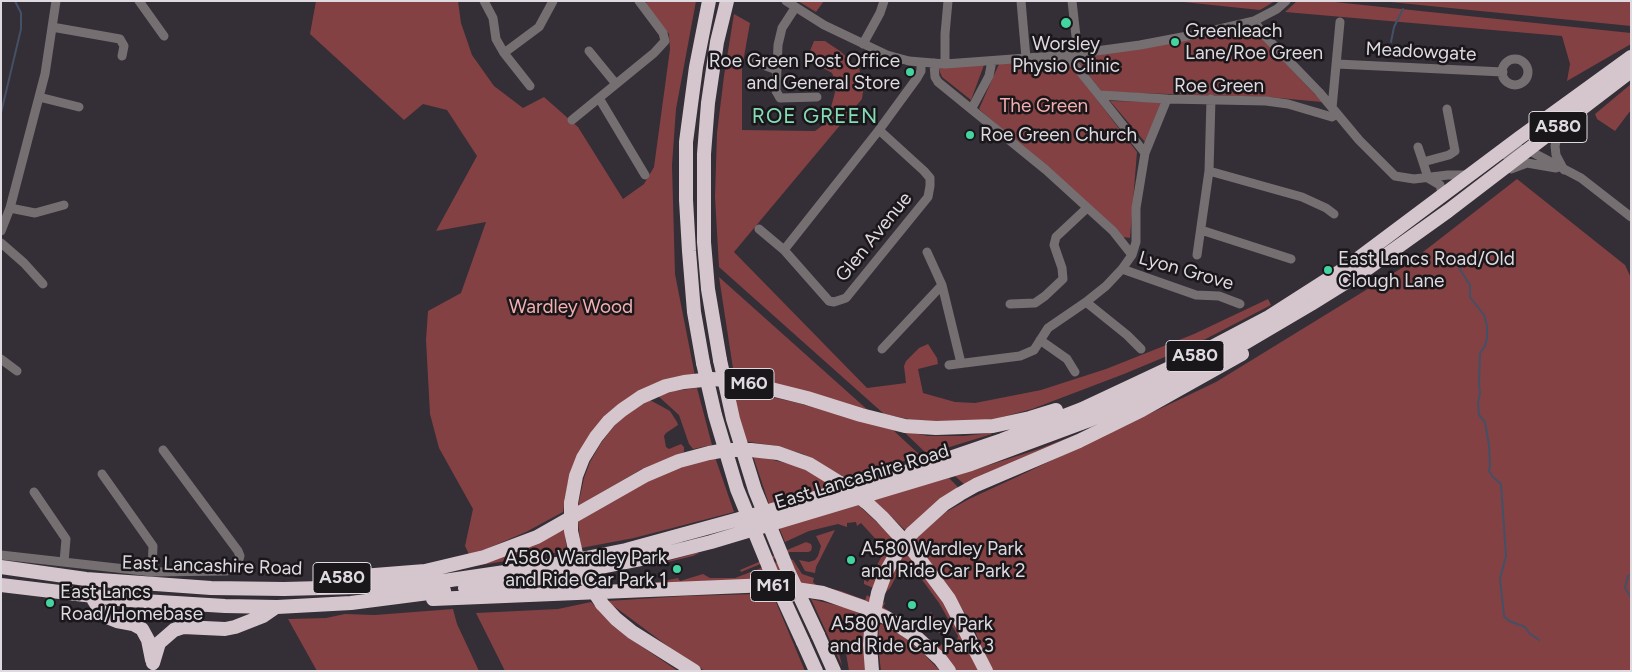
<!DOCTYPE html>
<html>
<head>
<meta charset="utf-8">
<style>
  body { margin:0 }
  #map { position:relative; width:1632px; height:672px; overflow:hidden; background:#342e36; font-family:Figtree,sans-serif }
  canvas { display:block }
  .frame { position:absolute; inset:0; border:2px solid #dfdae0; pointer-events:none }
</style>
</head>
<body>
<div id="map">
<canvas width="1632" height="672"></canvas>
<div class="frame"></div>
</div>
<script>
const ctx = document.querySelector('canvas').getContext('2d');
ctx.lineJoin = 'round';
function fillPath(path, color) { ctx.fillStyle = color; ctx.fill(path, 'evenodd'); }
const shape = rows => new Path2D(rows.map(r => 'M' + r).join(''));
function trace(path, color, width, dash) { ctx.strokeStyle = color; ctx.lineWidth = width; ctx.lineCap = dash ? 'butt' : 'round'; ctx.setLineDash(dash || []); ctx.stroke(path); }
function drawText(font, color, halo, rows, align = 'center') {
  ctx.font = font + ' Figtree,sans-serif'; ctx.lineWidth = 5; ctx.setLineDash([]); ctx.textBaseline = 'middle'; ctx.strokeStyle = halo; ctx.fillStyle = color; for (const [text, x, y, turn = 0] of rows) {
    ctx.save(); ctx.translate(x, y); ctx.rotate((+turn || 0) * Math.PI / 180); ctx.textAlign = isNaN(turn) ? turn : align; if (halo) ctx.strokeText(text, 0, 0); ctx.fillText(text, 0, 0); ctx.restore();
  }
}
const green = shape([
  [316,1,458,1,461,23,472,55,494,86,523,108,544,97,578,127,623,199,644,184,654,167,670,49,669,34,645,4,648,1,696,1,676,109,672,165,675,274,695,376,633,396,568,483,563,512,526,532,486,549,469,554,465,546,473,509,439,448,430,414,426,340,428,311,461,293,486,222,436,231,477,156,447,110,423,104,404,120,310,34],
  [798,1,824,1,816,12],
  [1174,1,1275,1,1260,10],
  [1297,1,1325,1,1631,33,1631,44,1567,81,1570,64,1562,36,1285,12],
  [1380,1,1631,1,1631,26],
  [734,14,750,23,742,68,742,130,815,131,827,122,837,85,832,73,823,68,810,51,814,41,825,41,840,51,859,68,864,85,862,99,734,252,867,388,906,383,904,366,906,361,919,348,928,344,937,358,938,364,918,369,923,393,955,402,975,403,1041,390,1106,369,1194,334,1268,299,1271,305,1196,344,1124,374,1032,409,995,419,955,423,908,419,884,414,719,267,715,197,717,133,724,76],
  [1240,30,1255,31,1322,102,1268,97,1102,92,1076,59],
  [1065,58,1137,152,1130,238,1123,237,979,109,999,64],
  [984,65,971,100,942,77,938,67],
  [1631,84,1631,110,1615,131,1597,119,1595,114],
  [1110,101,1161,102,1145,142],
  [1517,179,1625,265,1631,278,1631,671,992,671,975,631,960,605,914,540,946,512,969,499,1021,475,1216,382,1405,266],
  [719,277,870,412,734,375],
  [697,388,712,445,693,449,689,444,679,415,658,396,674,391],
  [732,388,798,403,893,430,921,456,846,478,803,454,777,446,743,441],
  [650,400,670,411,677,422,678,425,666,433,664,436,666,447,669,449,681,444,684,447,684,452,642,469,578,506,584,478,590,462,601,443,614,426,628,413],
  [1106,423,966,486,955,476,1039,449],
  [903,431,928,436,963,436,991,433,992,434,927,454],
  [753,456,765,458,794,465,810,472,833,486,769,504],
  [715,457,734,512,634,538,581,548,578,521,640,484,672,470],
  [949,478,960,489,930,508,905,530,873,499],
  [856,503,896,540,891,547,901,556,906,550,953,616,980,671,956,671,946,659,850,596,644,585,678,578,680,581,703,574,710,578,735,578,787,558,793,560,802,574,814,578,813,582,816,585,841,591,865,600,867,595,882,605,884,602,885,603,883,607,918,630,938,648,942,644,945,648,956,643,958,636,939,603,912,566,907,570,901,567,890,588,885,593,864,584,864,580,868,582,884,552,879,549,882,546,861,523,857,526,856,522,847,523,847,527,838,524,809,531,785,542,778,525],
  [564,528,567,551,475,566,475,565],
  [835,530,816,567,815,573,805,571,799,560,809,562,815,560,818,556,821,546,816,536],
  [806,542,811,544,812,547,811,551,808,552,790,552,741,572,740,570],
  [696,553,699,553,693,556,643,568],
  [756,594,773,595,805,671,705,671,681,656,607,601,685,596],
  [811,599,848,608,864,616,863,637,868,671,849,671,845,647,838,649,842,666],
  [591,602,613,625,626,636,678,671,505,671,476,613,558,609],
  [453,609,457,624,479,671,317,671,288,619,326,618,345,614,375,615],
  [931,612,943,632,942,635,936,631,939,627,927,617],
  [882,624,905,638,922,652,940,671,881,671,878,646,879,625]
]);
const stream = shape([
  [1391,42,1394,27,1403,9],
  [1,113,21,29,21,13,15,1],
  [1459,268,1470,285,1470,297,1484,315,1487,326,1487,337,1485,346,1480,353,1479,384,1480,393,1478,403,1479,415,1485,422,1489,445,1490,465,1489,471,1493,477,1501,484,1506,556,1500,579,1504,616,1509,621,1525,627,1529,633,1539,640],
  [1631,574,1628,576,1625,588,1631,597]
]);
const minor = shape([
  [139,1,164,36],
  [484,1,493,18,496,39,504,53,530,86],
  [786,1,824,25,887,55,909,61,945,64,1067,55,1140,45,1198,34,1254,21,1277,9,1286,1],
  [1021,1,1026,58],
  [1072,1,1078,54],
  [795,8,782,28,778,45,776,91,780,98,817,97],
  [1254,21,1264,35,1319,92,1359,140,1395,176,1414,179,1448,175,1470,175],
  [52,27,120,39,124,46,122,56],
  [863,44,880,13,884,1],
  [589,51,616,84],
  [504,53,539,27,553,1],
  [1067,55,1145,153],
  '1502 72a13 13 0 1 1 26 0a13 13 0 1 1-26 0Z',
  [755,62,777,70],
  [934,63,935,77,938,82,1046,170,1113,231,1132,255],
  [945,64,945,34,948,1],
  [1337,64,1503,72],
  [1099,95,1167,99],
  [39,97,79,107],
  [599,98,645,175],
  [972,108,989,76,992,61],
  [1332,108,1340,22],
  [572,120,654,53,665,41,663,33,639,1],
  [1418,147,1423,162],
  [1505,155,1517,149,1528,150,1581,178,1631,217],
  [1511,169,1527,163,1556,168],
  [1564,170,1556,155,1555,146,1557,137,1566,126],
  [1209,171,1302,197,1326,208,1334,214],
  [1428,178,1423,162,1449,155,1455,151,1447,109],
  [1428,178,1440,185,1442,193,1440,197],
  [10,208,35,213,64,205],
  [759,229,784,250,829,301,834,302,846,298,928,197,930,186,930,178,924,171,879,130],
  [1201,230,1291,259],
  [1,231,10,208,45,74,56,1],
  [1,243,24,263,43,284],
  [784,250,879,130,917,78,921,71,921,63],
  [927,252,942,285,961,363],
  [1197,255,1209,171,1211,99],
  [1122,269,1196,295,1219,296,1240,304],
  [1086,302,1127,335,1141,349],
  [1010,304,1035,303,1045,296,1063,279,1062,268,1054,245,1056,237,1087,208],
  [1040,340,1067,359,1075,372],
  [882,349,942,285],
  [1,359,17,371],
  [949,365,1020,356,1034,350,1048,328,1086,302,1106,286,1122,269,1132,255,1136,242,1136,208,1145,153,1167,99,1266,101,1288,104,1332,117,1337,114],
  [102,474,153,546,152,572],
  [34,492,66,539,64,562],
  [1,555,152,572,227,571,237,566,240,556,238,551,163,450]
]);
const highway = shape([
  [720,360,708,289,704,242,704,154,708,103,717,42,727,1],
  [703,363,694,312,689,251,686,200,686,142,696,67,709,1],
  [866,502,882,517,915,553,949,599,986,671],
  [571,503,576,476,583,458,596,437,609,421,622,410,641,397,666,386,684,382,712,379,739,381,807,398,861,415,905,426,936,428,993,426,1030,418,1056,410],
  [912,533,944,504,960,494,976,485,1079,441,1142,410,1242,354],
  [1,567,86,579,211,588,284,589,397,586,430,583,546,566,626,550,794,504,926,466,1002,440,1082,409,1195,356,1269,317,1344,269,1519,138,1631,57],
  [324,579,425,571,484,557,537,537,646,475,679,461,709,453,726,450,751,450,778,453,809,464,840,483],
  [1,585,127,600,225,606,277,607,351,603,444,591],
  [465,588,555,576,652,557,711,542,971,464,1087,421,1123,405,1238,347,1311,304,1364,271,1448,211,1631,71],
  [92,597,100,610,107,617,117,621,133,624,142,629,148,640,152,660],
  [433,599,769,585,823,593,863,607,887,618,916,637,940,659,949,671],
  [602,604,616,619,632,632,694,671],
  [871,626,870,645,872,671],
  [818,635,834,671],
  [803,642,816,671],
  [153,663,159,643,174,630,183,627,225,629,235,627,263,616,276,607]
]);
const highwayBridge = shape([
  [720,360,733,419,755,490,788,571,818,635],
  [703,363,715,415,737,489,771,572,803,642],
  [840,483,866,502],
  [571,503,571,531,576,554,586,579,602,604],
  [871,626,878,593,885,574,900,547,912,533]
]);
const markers = [
  [1066,23,6,"#44d49f"],
  [1175,42,5,"#44d49f"],
  [910,72,5,"#44d49f"],
  [970,135,5,"#44d49f"],
  [1328,270,5,"#44d49f"],
  [851,560,5,"#44d49f"],
  [677,569,5,"#44d49f"],
  [50,603,5,"#44d49f"],
  [912,605,5,"#44d49f"]
];
const shields = [
  [1558,127,58],
  [1195,356,58],
  [749,384,50],
  [342,578,58],
  [773,586,45]
];
const shieldNames = [
  ["A580",1558,127],
  ["A580",1195,356],
  ["M60",749,384],
  ["A580",342,578],
  ["M61",773,586]
];
const poiNames = [
  ["Greenleach",1185,31],
  ["Lane/Roe Green",1185,53],
  ["Worsley",1066,44,"center"],
  ["Physio Clinic",1066,66,"center"],
  ["Roe Green Post Office",900,61,"right"],
  ["and General Store",900,83,"right"],
  ["Roe Green Church",980,135],
  ["East Lancs Road/Old",1338,259],
  ["Clough Lane",1338,281],
  ["A580 Wardley Park",861,549],
  ["and Ride Car Park 2",861,571],
  ["A580 Wardley Park",667,558,"right"],
  ["and Ride Car Park 1",667,580,"right"],
  ["East Lancs",60,592],
  ["Road/Homebase",60,614],
  ["A580 Wardley Park",912,624,"center"],
  ["and Ride Car Park 3",912,646,"center"]
];
const streetNames = [
  ["Meadowgate",1421,52,3],
  ["Roe Green",1219,86],
  ["Glen Avenue",874,237,-51],
  ["Lyon Grove",1186,271,16],
  ["East Lancashire Road",862,477,-17],
  ["East Lancashire Road",212,566,2]
];
const parkNames = [
  ["The Green",1044,106],
  ["Wardley Wood",571,307]
];
const quarterNames = [
  ["ROE GREEN",815,117]
];
fillPath(green, '#834143');
trace(stream, '#445066', 2);
trace(minor, '#756f72', 9);
trace(highway, '#d4c6cc', 14);
trace(highwayBridge, '#d4c6cc', 14);
for (const [x, y, r, color] of markers) { const dot = new Path2D(); dot.arc(x, y, r, 0, 2 * Math.PI); ctx.fillStyle = color; ctx.fill(dot); trace(dot, '#1a171b', 2); }
for (const [x, y, w] of shields) { const box = new Path2D(); box.roundRect(x - w / 2, y - 15.5, w, 31, 4); ctx.fillStyle = '#1a171b'; ctx.fill(box); trace(box, '#dfdae0', 1); }
drawText('bold 18px', '#dfdae0', null, shieldNames);
drawText('19px', '#dfdae0', '#1a171b', poiNames, 'left');
drawText('19px', '#dfdae0', '#1a171b', streetNames);
drawText('19px', '#f3afaf', '#1a171b', parkNames);
ctx.letterSpacing = '1px';
drawText('21px', '#86dcb6', '#1a171b', quarterNames);
ctx.letterSpacing = '0px';
</script>
</body>
</html>
